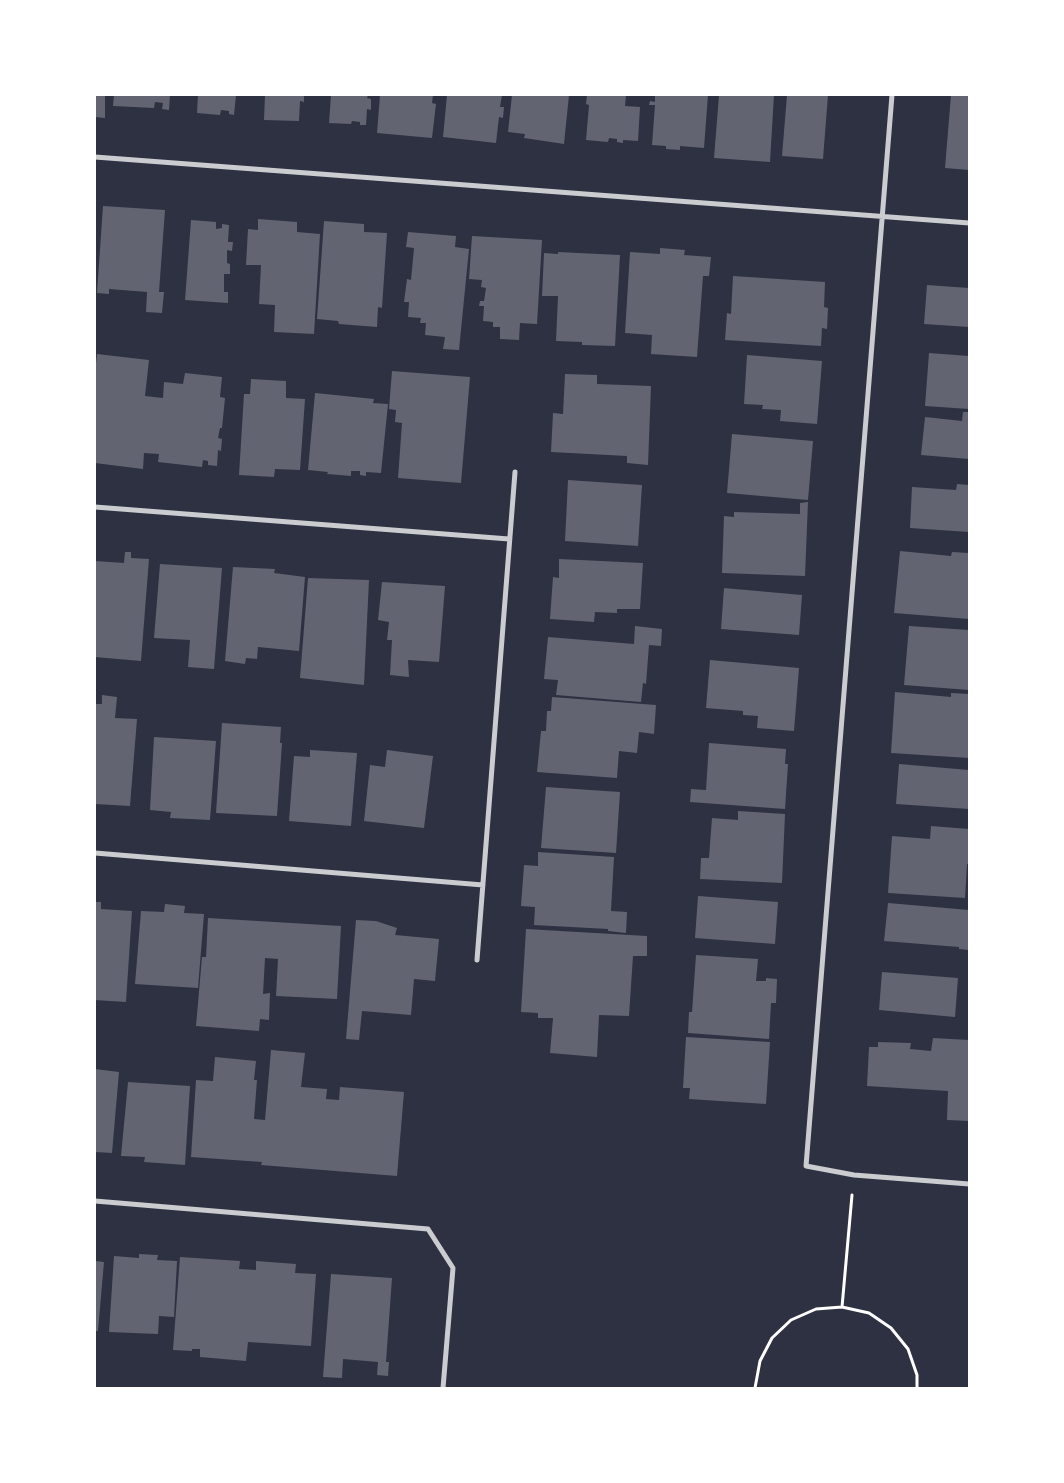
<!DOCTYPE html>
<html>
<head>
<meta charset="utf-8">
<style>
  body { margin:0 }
  #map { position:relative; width:1064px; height:1483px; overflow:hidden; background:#2d3142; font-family:Inter,sans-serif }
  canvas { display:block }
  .frame { position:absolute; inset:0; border:96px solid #fff; pointer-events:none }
</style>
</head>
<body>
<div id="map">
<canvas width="1064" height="1483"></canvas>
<div class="frame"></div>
</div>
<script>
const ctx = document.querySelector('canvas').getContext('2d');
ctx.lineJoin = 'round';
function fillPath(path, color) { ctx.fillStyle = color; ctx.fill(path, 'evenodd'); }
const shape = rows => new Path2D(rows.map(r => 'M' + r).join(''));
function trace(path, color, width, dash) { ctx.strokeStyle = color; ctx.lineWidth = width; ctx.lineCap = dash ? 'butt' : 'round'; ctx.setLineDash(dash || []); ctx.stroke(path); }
const building = shape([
  [95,95,105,95,105,118,95,117],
  [114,95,170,95,169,110,162,109,163,103,155,102,154,108,113,106],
  [198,95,236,95,234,115,229,114,229,111,221,110,220,115,197,113],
  [265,95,304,95,304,102,300,101,299,121,264,120],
  [331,95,368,95,367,98,371,99,371,110,367,109,366,125,360,125,360,122,352,121,351,124,329,123],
  [380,95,433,95,432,103,436,104,432,138,377,133],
  [447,95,502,95,500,107,504,107,503,118,499,117,496,143,443,137],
  [512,95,569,95,564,144,524,138,525,134,508,132],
  [587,95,626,95,625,106,640,107,638,141,623,140,623,143,617,142,617,139,609,138,608,142,586,140,589,105,586,104],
  [655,95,708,95,704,148,680,146,680,150,666,149,666,146,652,145,655,105,649,105,650,101,655,102],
  [719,95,774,95,770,162,714,158],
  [787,95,828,95,823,159,782,156],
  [951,95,969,95,969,170,945,168],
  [103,206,165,210,159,292,164,292,162,313,146,312,147,292,109,289,109,294,97,293],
  [258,219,297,222,297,232,320,234,314,334,274,332,275,305,259,304,261,265,246,265,248,229,258,230],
  [191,220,216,222,216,229,222,228,222,224,229,225,228,242,233,242,232,251,227,250,227,263,230,264,230,274,224,274,224,292,228,292,228,303,185,300],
  [324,221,364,224,364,232,387,233,382,308,378,307,377,327,339,324,338,321,317,319],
  [408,232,456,236,455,247,469,249,459,350,443,349,445,337,425,335,426,323,420,323,421,318,408,317,409,302,404,302,407,279,411,280,414,248,406,247],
  [472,236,542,240,537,324,520,323,519,340,500,339,500,327,493,327,493,322,483,321,484,306,479,306,480,301,484,301,486,288,481,287,482,280,469,279],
  [660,248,685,250,684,255,711,257,709,276,703,276,697,357,651,354,652,335,625,333,630,252,660,254],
  [558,252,620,255,615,346,582,345,582,342,556,341,558,296,542,296,544,253,558,254],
  [733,276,825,282,824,307,828,308,827,329,822,328,821,346,725,340,727,313,731,314],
  [927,285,969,288,969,327,924,324],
  [929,353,969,356,969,409,925,406],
  [97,354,149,360,145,396,163,398,164,382,183,384,185,373,222,377,220,397,225,398,222,428,220,428,218,438,222,439,221,451,218,450,217,466,208,465,208,461,203,460,202,467,158,462,159,454,144,453,143,469,95,463,95,373],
  [747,355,822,361,817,424,780,421,781,410,762,409,763,405,744,404],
  [392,371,470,377,461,483,398,478,402,423,395,422,396,410,389,409],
  [565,374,597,375,597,384,651,386,648,465,627,463,627,456,551,452,553,413,563,414],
  [251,379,286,381,286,398,305,399,300,470,275,469,274,477,239,475,244,394,250,394],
  [315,393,374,399,373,403,388,404,381,473,366,472,366,476,360,475,360,471,351,471,351,476,327,474,328,472,308,470],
  [963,412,969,412,969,459,921,455,925,417,962,421],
  [732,434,813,441,808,500,727,493],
  [568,480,642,485,638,546,565,541],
  [957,484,969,485,969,532,910,528,912,487,956,490],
  [808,502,805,576,722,573,724,516,734,517,734,512,800,514,800,503],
  [900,551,951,556,952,552,969,553,969,619,894,613],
  [125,552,131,552,131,558,149,559,141,661,95,657,95,561,124,563],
  [559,559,643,563,640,609,617,609,617,613,595,612,594,622,550,619,553,577,559,578],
  [160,564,222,568,214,669,188,667,190,640,154,638],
  [233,567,275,569,274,573,305,577,299,651,258,647,257,659,246,658,245,664,225,661],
  [308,578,369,580,364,685,300,678],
  [382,582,445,586,439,662,408,660,409,677,390,675,392,640,387,640,389,622,378,620],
  [724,588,802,595,799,635,721,629],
  [635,626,662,629,661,646,649,645,646,684,643,683,641,702,556,695,558,680,544,679,548,637,634,644],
  [909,626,969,630,969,690,904,685],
  [710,660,799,668,794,731,757,728,758,716,743,715,743,711,706,708],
  [895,692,951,697,951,693,969,694,969,758,891,753],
  [102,695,117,697,115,718,137,719,130,806,95,804,95,704,102,704],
  [552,697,656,705,654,734,639,732,637,753,619,751,617,778,537,772,541,731,546,731,547,711,551,711],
  [222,723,281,727,280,743,282,743,277,816,216,813],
  [154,737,216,741,210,820,170,818,171,812,150,810],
  [709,743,786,749,785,764,788,764,785,809,690,802,691,789,706,790],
  [310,750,357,753,351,826,289,821,294,756,310,757],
  [387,750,433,756,424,828,364,821,370,765,385,767],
  [899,764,969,770,969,809,896,804],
  [546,787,620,792,616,853,541,848],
  [738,811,785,814,782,883,700,879,701,858,709,858,712,818,738,820],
  [931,826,969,829,969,864,967,864,965,898,888,893,892,836,930,839],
  [538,852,614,857,611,911,627,912,626,933,608,931,608,929,534,925,535,907,521,906,524,865,538,866],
  [698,896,778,902,775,944,695,938],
  [95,902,101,902,101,909,132,911,126,1002,95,1000],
  [888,903,969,910,969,950,959,949,959,947,884,941],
  [165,904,185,906,184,913,204,914,198,988,135,984,141,911,164,912],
  [208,918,341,926,337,999,276,996,278,959,265,958,263,994,270,993,269,1020,260,1019,259,1031,196,1026,202,957,206,957],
  [356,920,376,921,397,928,395,935,439,939,435,981,414,979,411,1015,362,1011,359,1040,346,1039],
  [526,929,647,936,647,956,633,956,629,1016,599,1015,597,1057,550,1053,553,1018,538,1018,538,1013,521,1012],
  [696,955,758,959,756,981,766,981,766,978,777,979,776,1003,771,1003,769,1039,688,1033,689,1012,692,1012],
  [882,972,958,978,955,1017,879,1010],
  [686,1037,770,1042,766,1104,689,1099,690,1088,683,1088],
  [933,1038,969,1040,969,1121,947,1120,948,1091,867,1086,869,1047,878,1047,878,1042,911,1043,910,1049,931,1051],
  [271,1050,305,1053,301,1087,327,1089,326,1099,339,1100,340,1087,404,1092,397,1176,261,1165,262,1162,191,1157,196,1080,213,1081,215,1057,256,1061,254,1080,257,1080,254,1119,265,1120],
  [95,1069,119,1072,112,1153,95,1152],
  [128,1082,190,1086,185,1165,144,1162,145,1157,121,1156],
  [139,1254,158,1255,157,1260,177,1261,174,1317,159,1316,158,1334,109,1332,114,1256,139,1258],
  [180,1257,240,1261,239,1269,256,1270,256,1261,296,1264,295,1273,316,1274,311,1346,248,1342,246,1361,200,1357,200,1349,192,1349,192,1351,173,1350],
  [95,1261,104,1262,98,1331,95,1331],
  [331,1274,392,1278,386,1362,389,1362,388,1376,377,1375,378,1362,343,1359,342,1378,323,1377]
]);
const path = shape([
  [842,1307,852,1195],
  [755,1388,760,1361,772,1338,791,1320,816,1309,842,1307,869,1313,891,1328,908,1349,917,1375,917,1388]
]);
const minor = shape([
  [892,95,806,1166,854,1175,969,1184],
  [95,157,969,223],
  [95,507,509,539],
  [95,853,483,885],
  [477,960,515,472],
  [95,1201,428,1229,453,1268,443,1388]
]);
fillPath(building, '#626471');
trace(path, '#fff', 3);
trace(minor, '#caccd0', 5);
</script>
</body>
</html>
